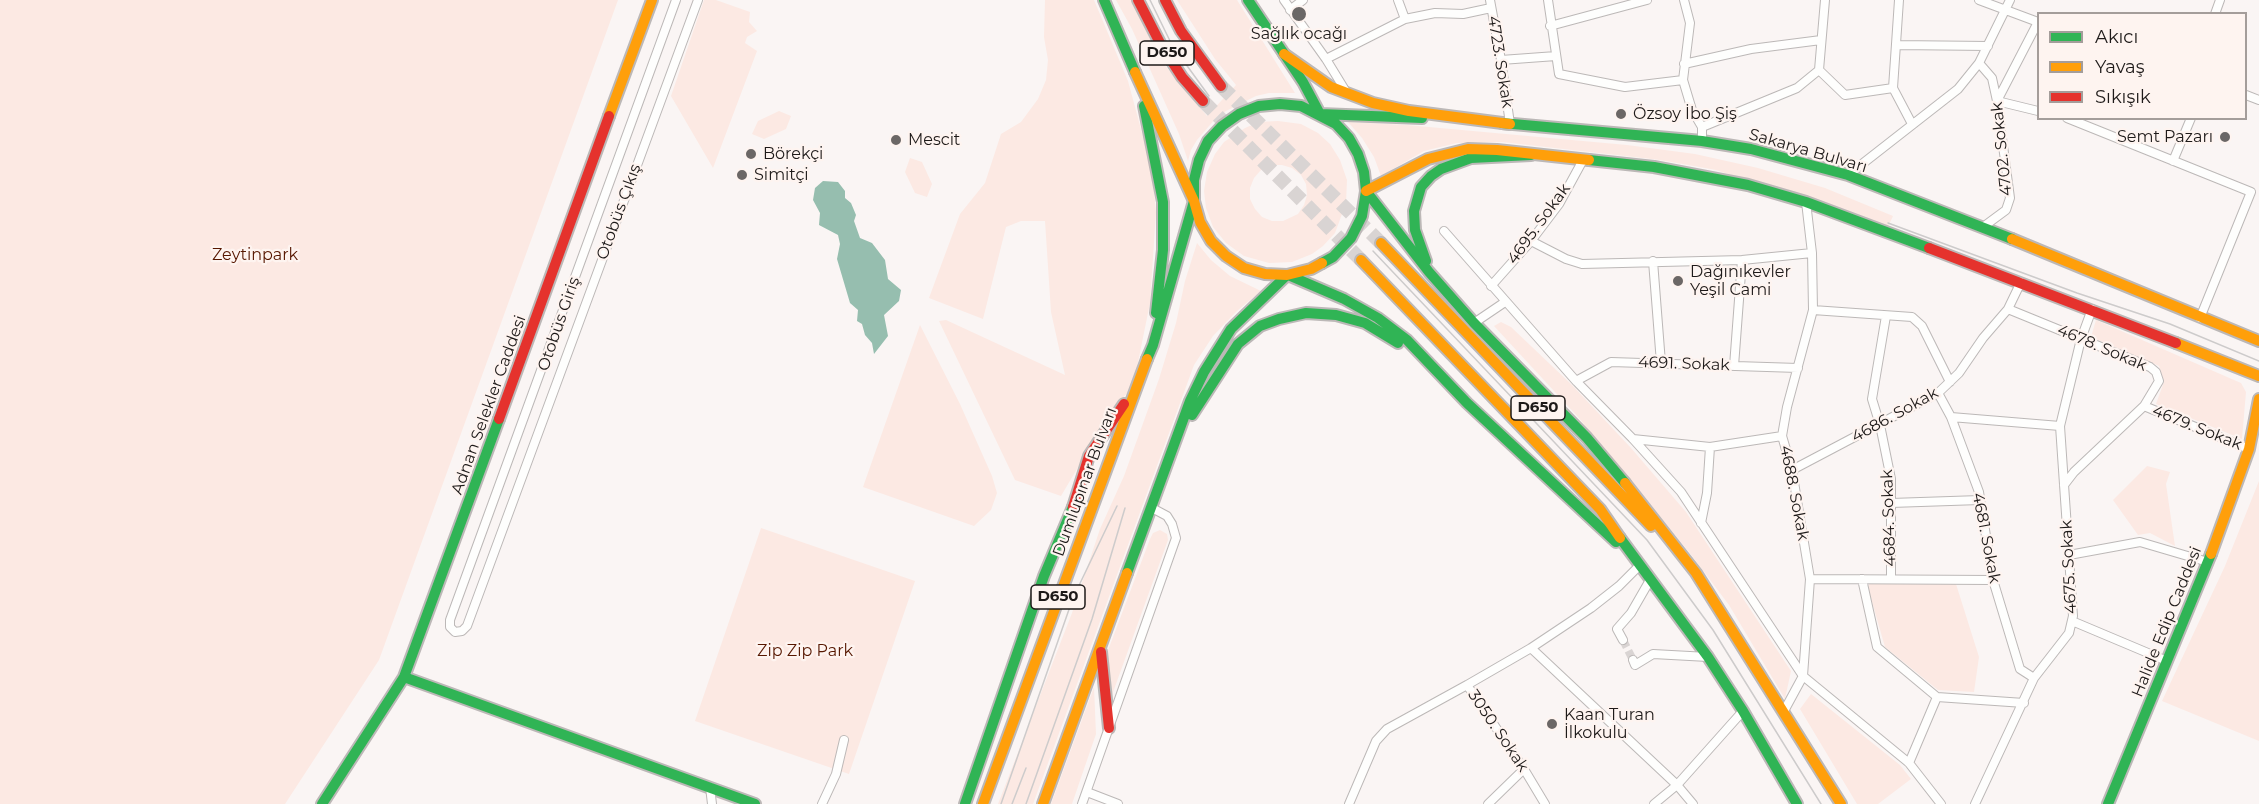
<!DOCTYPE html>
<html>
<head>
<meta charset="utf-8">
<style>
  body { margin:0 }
  #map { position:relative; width:2259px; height:804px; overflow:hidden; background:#faf5f4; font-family:Montserrat,sans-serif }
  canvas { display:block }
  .legend { position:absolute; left:2037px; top:12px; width:210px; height:108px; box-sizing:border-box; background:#fef4f0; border:2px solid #a49d9a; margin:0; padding:8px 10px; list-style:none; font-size:18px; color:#1e1a19 }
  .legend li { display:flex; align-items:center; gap:12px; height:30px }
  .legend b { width:30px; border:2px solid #a49d9a }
</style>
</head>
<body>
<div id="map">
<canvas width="2259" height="804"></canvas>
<ul class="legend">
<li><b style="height:8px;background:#30b455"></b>Akıcı</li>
<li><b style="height:8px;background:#ff9f0a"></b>Yavaş</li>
<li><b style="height:8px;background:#e5322d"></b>Sıkışık</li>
</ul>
</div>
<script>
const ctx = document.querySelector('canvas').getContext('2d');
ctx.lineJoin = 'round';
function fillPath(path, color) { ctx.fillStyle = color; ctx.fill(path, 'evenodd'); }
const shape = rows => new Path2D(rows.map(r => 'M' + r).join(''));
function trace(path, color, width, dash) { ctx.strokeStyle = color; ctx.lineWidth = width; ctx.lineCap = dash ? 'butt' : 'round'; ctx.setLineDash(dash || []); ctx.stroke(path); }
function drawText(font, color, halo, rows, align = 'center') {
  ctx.font = font + ' Montserrat,sans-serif'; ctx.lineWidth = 4.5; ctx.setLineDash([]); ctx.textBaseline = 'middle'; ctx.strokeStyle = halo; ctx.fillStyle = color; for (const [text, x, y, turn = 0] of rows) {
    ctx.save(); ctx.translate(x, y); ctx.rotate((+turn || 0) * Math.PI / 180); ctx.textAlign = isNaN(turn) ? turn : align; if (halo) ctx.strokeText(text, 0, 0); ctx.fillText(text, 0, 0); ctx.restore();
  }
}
const green = shape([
  [0,0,618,0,379,660,285,804,0,804],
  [704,0,716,0,750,12,749,22,757,31,747,37,745,43,757,51,713,168,671,96],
  [1045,0,1094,0,1128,81,1152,170,1156,212,1150,303,1133,387,1113,408,1061,496,1015,480,939,321,946,320,1065,375,1051,312,1045,221,1021,221,1006,227,983,319,929,298,960,214,985,183,1001,134,1021,122,1038,99,1046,80,1048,60,1044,37],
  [1116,0,1131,0,1163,63,1207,116,1236,85,1215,59,1177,0,1237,0,1295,93,1269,93,1256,96,1226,111,1216,118,1197,140,1191,150,1188,161,1179,134,1132,29],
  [779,111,791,116,786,129,764,139,752,134,758,121],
  [1278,121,1301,124,1318,133,1330,144,1340,160,1347,180,1346,203,1335,233,1323,246,1312,254,1292,262,1269,263,1244,256,1226,243,1213,227,1206,208,1204,191,1207,172,1215,154,1224,142,1245,128,1259,122],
  [1271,165,1282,165,1292,168,1301,175,1306,184,1307,195,1304,205,1298,214,1283,221,1272,221,1262,217,1255,209,1250,199,1250,188,1254,178,1261,170],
  [1348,122,1407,125,1627,145,1695,154,1758,168,1825,188,1893,216,1888,227,1716,170,1660,160,1502,142,1457,143,1424,151,1381,176,1374,157,1362,138],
  [910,158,922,162,932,184,927,197,915,193,905,172],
  [1197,243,1211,260,1230,276,1261,291,1237,311,1213,336,1194,365,1033,804,998,804,1072,613,1100,529,1124,476,1159,379,1176,323,1185,281],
  [2096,320,2241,383,2246,392,2242,439,2156,404,2164,382,2159,366,2091,337],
  [1501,322,1511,327,1572,385,1631,448,1686,512,1791,671,1785,699,1729,605,1689,552,1578,417,1494,326],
  [920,325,960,404,992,476,997,493,991,510,974,526,863,487],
  [2147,466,2170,472,2166,484,2175,546,2150,533,2138,535,2113,500],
  [2259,481,2259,741,2162,701,2225,566],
  [761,528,915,581,849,774,695,721],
  [1160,530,1167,534,1168,540,1112,695,1107,653,1150,539,1153,533],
  [1870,581,1956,584,1979,657,1974,692,1938,690,1885,647,1868,588],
  [1094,687,1096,734,1072,804,1051,804],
  [1811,694,1900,765,1911,779,1878,804,1857,804,1800,709]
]);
const water = shape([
  [823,181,838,182,845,191,845,198,851,203,856,215,854,221,860,238,872,243,885,260,888,279,901,290,899,301,884,315,888,336,874,354,872,343,865,335,862,324,857,321,858,310,850,303,837,259,840,244,838,235,819,225,820,213,813,200,815,188]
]);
const streetTunnel = shape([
  [1623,640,1633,660]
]);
const highwayTunnel = shape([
  [1221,86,1381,243],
  [1203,101,1361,260]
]);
const street = shape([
  [676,0,450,620,450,627,455,632,462,631,467,626,698,0],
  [1284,0,1326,59,1345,90],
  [1398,0,1405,19],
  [1490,0,1501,60,1510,124],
  [1548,0,1559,74,1625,87,1683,80],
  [1684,0,1690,23,1683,80,1692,110,1702,127],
  [1899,0,1893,88,1912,124],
  [1979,0,2038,22],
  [1290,10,1303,0],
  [2215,14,2220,0],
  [2038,22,1997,101,2038,111],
  [1550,26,1647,0],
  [1896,45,1988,46],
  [1326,59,1405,19,1435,13,1463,14,1491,8],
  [1501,60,1556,56],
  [1979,63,1992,78,1997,101,2010,198,2006,210,1983,227],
  [1684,64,1751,49,1821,40],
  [1819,70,1845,95,1893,88],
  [1819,70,1825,0],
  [2246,95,2259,100],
  [2067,118,2251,192,2200,318],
  [1702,141,1702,127,1797,88,1819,70],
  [2173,161,2191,118],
  [1848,175,1958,89,1979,63,2010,0],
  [1444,231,1576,381,1633,439,1681,492,1803,676,1909,763,1941,804],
  [1531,241,1566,259,1582,264,1742,260,1812,253],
  [1653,261,1661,363],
  [1491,286,1531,241,1559,204,1583,160],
  [2008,309,2150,367,2156,372,2159,381,2144,406,2074,472,2064,485],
  [1813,310,1912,317,1922,326,1950,382],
  [1886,316,1872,399,1880,425,1891,479,1891,579],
  [1474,323,1505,302],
  [1734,366,1742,260],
  [1576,381,1611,362,1798,368],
  [1938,393,1951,417,1979,492,1993,580,2020,669,2034,678],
  [2144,406,2249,449],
  [1951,417,2060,426],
  [1633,439,1710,447,1782,436],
  [1792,470,1938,393,1959,373,1983,338,2008,309,2021,282],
  [1891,503,1980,500],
  [1701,523,1707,493,1710,447],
  [2069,555,2140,542,2208,562],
  [1810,579,1993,580],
  [1862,579,1877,647,1937,697,2024,703],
  [2072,621,2167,661],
  [1623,640,1617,629,1631,613,1650,580],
  [1531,648,1591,608,1619,586,1639,566],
  [1633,660,1635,665,1653,654,1708,657],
  [1467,685,1531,648,1677,785,1693,804],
  [1784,711,1803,676,1810,579,1792,470,1782,436,1787,407,1813,310,1812,253,1806,202],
  [1909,763,1937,697],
  [710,787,712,804],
  [1087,792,1118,804],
  [822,804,836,774,844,740],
  [1082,804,1176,538,1172,524,1167,516,1152,508],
  [1349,804,1376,741,1387,729,1467,685,1524,769,1545,804],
  [1488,804,1524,769],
  [1654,804,1677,785,1743,711],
  [1975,804,2034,678,2069,633,2073,616,2060,426,2081,339,2092,309]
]);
const fast = shape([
  [1104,0,1135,72],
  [1248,0,1303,82,1320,114],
  [1144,106,1163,202,1163,250,1156,313],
  [1320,114,1422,118],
  [1502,123,1702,141,1751,149,1848,175,2012,239],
  [1589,160,1654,167,1748,185,1806,202,1929,248],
  [1366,191,1429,272,1474,323,1587,438,1625,483],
  [1426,261,1415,230,1414,211,1421,187,1431,176,1441,169,1471,158,1531,155],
  [1288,275,1344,299,1378,318,1407,340,1467,403,1616,542],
  [1147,359,1153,345,1194,201,1194,180,1199,160,1208,141,1222,126,1239,114,1259,106,1280,104,1301,106,1336,124,1349,138,1358,154,1364,172,1366,191,1362,216,1351,238,1333,257,1322,263],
  [1192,415,1238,344,1260,326,1279,319,1306,313,1336,315,1365,323,1398,343],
  [1620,538,1708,657,1743,711,1797,804],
  [1127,573,1190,401,1204,372,1231,329,1287,275],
  [404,677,755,804],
  [322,804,404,677,499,419],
  [965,804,1044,576,1073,507],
  [2108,804,2211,554]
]);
const slow = shape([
  [1284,54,1331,87,1373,103,1409,111,1510,124],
  [1135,72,1194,201,1200,222,1211,241,1226,256,1244,268,1265,274,1287,275,1311,269,1322,263],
  [609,116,652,0],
  [1366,191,1428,159,1468,149,1497,150,1589,160],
  [2012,239,2259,341],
  [1381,243,1651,526],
  [1361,260,1600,509,1620,538],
  [2176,343,2259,376],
  [1625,483,1696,573,1841,804],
  [2211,554,2249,449,2259,399],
  [983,804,1147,359],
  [1043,804,1127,573]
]);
const jam = shape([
  [1138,0,1160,43,1182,77,1203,101],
  [1165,0,1181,31,1221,86],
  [1929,248,2176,343],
  [499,419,609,116],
  [1073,507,1089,456,1124,404],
  [1101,652,1109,728]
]);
const tram = shape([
  [1150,0,1172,45,1209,96],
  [1888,223,2077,293,2170,324,2259,361],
  [1373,251,1647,540,1713,630,1821,804],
  [1001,804,1073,598,1117,506],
  [1012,804,1026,768],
  [1026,804,1092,619,1125,508]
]);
const markers = [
  [1299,14,8,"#6b6766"],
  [1621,114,6,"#6b6766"],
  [2225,137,6,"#6b6766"],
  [896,140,6,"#6b6766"],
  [751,154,6,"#6b6766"],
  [742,175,6,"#6b6766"],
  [1678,281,6,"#6b6766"],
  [1552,724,6,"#6b6766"]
];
const shields = [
  [1167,53,54],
  [1538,408,54],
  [1058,597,54]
];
const shieldNames = [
  ["D650",1167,53],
  ["D650",1538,408],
  ["D650",1058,597]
];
const poiNames = [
  ["Sağlık ocağı",1299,34,"center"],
  ["Özsoy İbo Şiş",1633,114],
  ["Semt Pazarı",2213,137,"right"],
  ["Mescit",908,140],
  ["Börekçi",763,154],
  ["Simitçi",754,175],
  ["Dağınıkevler",1690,272],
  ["Yeşil Cami",1690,290],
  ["Kaan Turan",1564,715],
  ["İlkokulu",1564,733]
];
const streetNames = [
  ["4723. Sokak",1500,62,81],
  ["4702. Sokak",2002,149,-96],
  ["Sakarya Bulvarı",1808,151,16],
  ["Otobüs Çıkış",619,212,-70],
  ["4695. Sokak",1539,224,-54],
  ["Otobüs Giriş",559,324,-71],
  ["4678. Sokak",2102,348,23],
  ["4691. Sokak",1684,364,2],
  ["Adnan Selekler Caddesi",489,405,-70],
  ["4686. Sokak",1895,415,-29],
  ["4679. Sokak",2197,428,22],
  ["Dumlupınar Bulvarı",1085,482,-70],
  ["4688. Sokak",1794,493,79],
  ["4684. Sokak",1889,518,-92],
  ["4681. Sokak",1986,538,79],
  ["4675. Sokak",2069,567,-93],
  ["Halide Edip Caddesi",2167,622,-68],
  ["3050. Sokak",1498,731,56]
];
const parkNames = [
  ["Zeytinpark",255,255],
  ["Zip Zip Park",805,651]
];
fillPath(green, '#fce9e3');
fillPath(water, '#96beaf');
trace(streetTunnel, '#d9d4d3', 8, [8, 4]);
trace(highwayTunnel, '#d9d4d3', 14, [14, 7]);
trace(street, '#bcb8b7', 10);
trace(fast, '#bcb8b7', 14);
trace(slow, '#bcb8b7', 14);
trace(jam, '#bcb8b7', 14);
trace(street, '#fefefd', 8);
trace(fast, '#30b455', 10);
trace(slow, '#ff9f0a', 10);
trace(jam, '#e5322d', 10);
trace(tram, '#cdcbcb', 1.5);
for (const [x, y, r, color] of markers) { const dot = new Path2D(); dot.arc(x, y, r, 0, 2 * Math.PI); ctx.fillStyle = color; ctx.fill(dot); trace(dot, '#fef4f0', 2); }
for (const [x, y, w] of shields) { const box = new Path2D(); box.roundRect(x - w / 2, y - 12, w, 24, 4.5); ctx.fillStyle = '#fef4f0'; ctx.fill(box); trace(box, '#1e1a19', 1.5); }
drawText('bold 15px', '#1e1a19', null, shieldNames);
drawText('16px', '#1e1a19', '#fef4f0', poiNames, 'left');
drawText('16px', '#1e1a19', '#fef4f0', streetNames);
drawText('16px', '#571700', '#fef4f0', parkNames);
</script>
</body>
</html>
